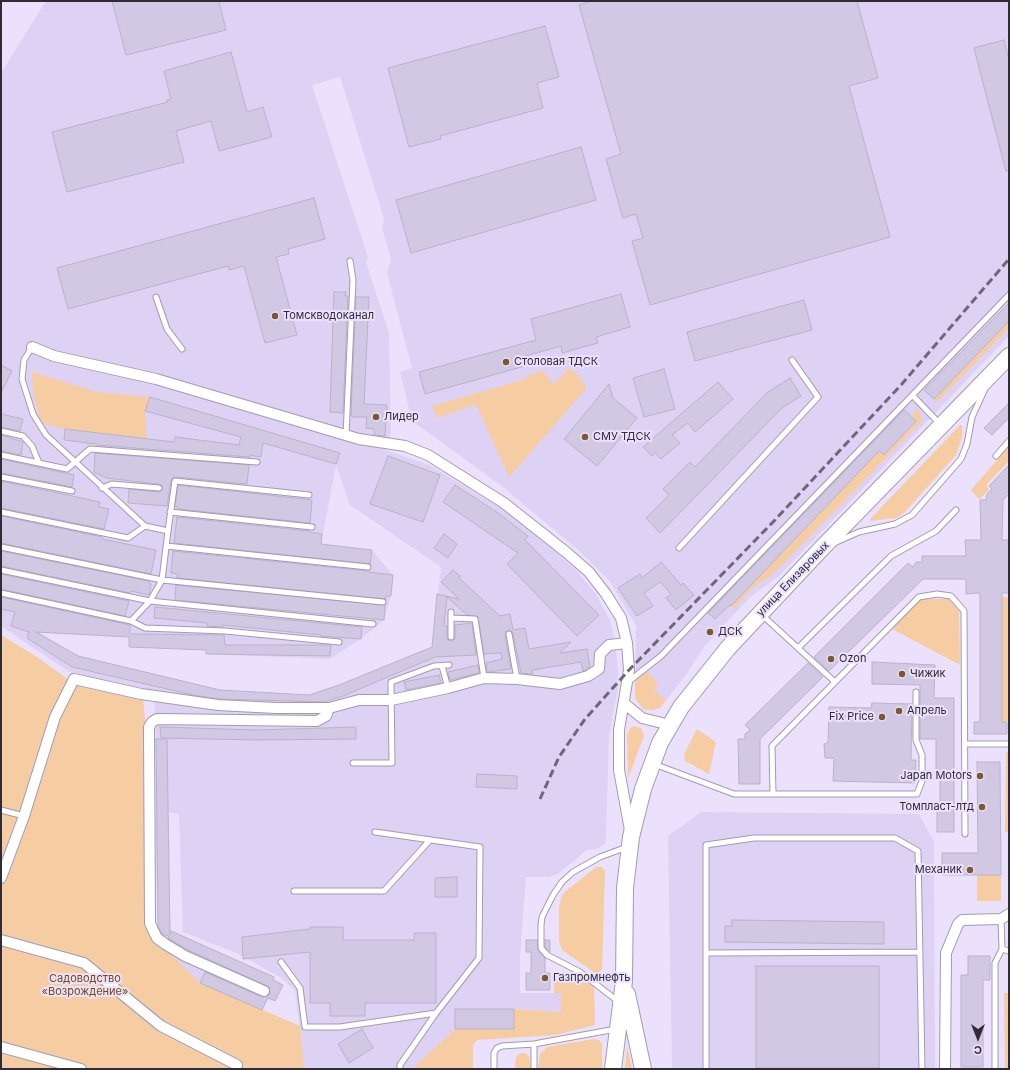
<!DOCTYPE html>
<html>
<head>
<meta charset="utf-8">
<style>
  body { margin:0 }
  #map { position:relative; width:1010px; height:1070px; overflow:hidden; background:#ebe1fd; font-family:Inter,sans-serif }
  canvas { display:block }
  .frame { position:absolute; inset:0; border:2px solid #2f2c36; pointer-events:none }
  .north { position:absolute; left:958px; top:1018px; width:40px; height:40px; -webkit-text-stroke:3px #ebe1fd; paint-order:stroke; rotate:180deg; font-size:11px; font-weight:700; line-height:16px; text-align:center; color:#2f2c36 }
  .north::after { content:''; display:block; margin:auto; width:14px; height:18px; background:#2f2c36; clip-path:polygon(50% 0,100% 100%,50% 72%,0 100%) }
</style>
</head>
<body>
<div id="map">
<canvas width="1010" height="1070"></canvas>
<div class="frame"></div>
<div class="north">С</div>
</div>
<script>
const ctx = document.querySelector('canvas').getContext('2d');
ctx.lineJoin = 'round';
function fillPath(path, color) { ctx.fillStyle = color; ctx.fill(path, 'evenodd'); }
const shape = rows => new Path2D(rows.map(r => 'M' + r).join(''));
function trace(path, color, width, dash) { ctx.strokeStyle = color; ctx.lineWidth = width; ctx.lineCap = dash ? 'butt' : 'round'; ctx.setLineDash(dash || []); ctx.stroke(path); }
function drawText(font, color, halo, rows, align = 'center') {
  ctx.font = font + ' Inter,sans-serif'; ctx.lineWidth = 4; ctx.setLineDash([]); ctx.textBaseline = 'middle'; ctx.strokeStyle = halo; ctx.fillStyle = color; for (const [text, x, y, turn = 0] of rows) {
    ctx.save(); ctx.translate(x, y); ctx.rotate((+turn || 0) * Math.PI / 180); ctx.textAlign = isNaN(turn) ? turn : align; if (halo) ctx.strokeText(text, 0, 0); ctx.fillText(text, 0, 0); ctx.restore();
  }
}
const built = shape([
  [46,1,1009,1,1009,336,779,576,750,597,704,647,686,675,660,708,652,710,643,709,635,698,636,626,609,580,578,550,503,487,412,421,400,372,412,368,387,273,391,259,382,228,384,219,340,77,312,85,368,257,366,262,389,333,391,432,386,450,429,465,509,513,533,532,576,570,595,593,610,620,615,640,618,670,618,687,609,736,606,838,605,844,596,849,587,850,558,874,549,877,526,877,520,957,520,993,561,993,561,1012,514,1009,455,1009,455,1029,412,1069,304,1069,295,990,280,977,236,953,183,932,179,814,168,812,170,930,274,977,273,980,283,985,275,1001,267,1000,262,1010,200,983,174,959,179,947,160,935,160,931,158,931,156,844,156,739,154,693,77,677,1,626,1,73],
  [336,465,350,505,441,567,432,647,340,689,309,695,220,690,78,656,40,634,43,626,71,634,129,637,129,647,206,650,206,654,330,659,361,639,384,620,391,596,393,575,372,550,321,544],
  [701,812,919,814,934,842,935,1069,672,1069,668,836]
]);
const green = shape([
  [1009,321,1009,328,937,402,934,399],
  [570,368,582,380,586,389,509,477,476,404,437,418,432,406,526,379,526,376,543,371,553,384],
  [32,372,97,392,150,397,145,411,147,439,65,429,41,423,33,392],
  [917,409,922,417,921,422,774,573,751,589,734,609,731,606,879,451,884,455,916,422,912,415],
  [960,425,962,425,962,437,956,455,904,513,896,518,871,521,870,519,872,517],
  [1009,446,1009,461,986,485,989,490,979,499,971,490],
  [1002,597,1009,598,1009,721,1002,722],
  [920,599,949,599,959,611,960,665,892,629],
  [1,635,37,657,72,682,143,699,146,727,146,926,156,940,200,983,300,1026,304,1069,1,1069],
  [646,671,658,683,654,691,666,700,660,708,652,710,643,709,635,698,635,678],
  [634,726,641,728,644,736,628,778,627,735,630,728],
  [697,729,716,742,709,774,685,761,684,754],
  [1006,752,1009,752,1009,832,1005,832],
  [596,867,602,867,605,871,602,969,600,972,595,973,562,950,559,941,559,907,562,895,567,890],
  [977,875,1001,875,1001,901,977,901],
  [554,972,571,972,594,987,595,1025,556,1035,477,1040,473,1045,473,1069,412,1069,455,1029,514,1029,514,1009,561,1012,561,993,554,993],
  [1009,973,1009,1069,1005,1069,1004,993,1009,993],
  [594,1039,599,1040,602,1044,602,1069,538,1069,540,1054,547,1047],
  [627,1045,632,1069,625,1069],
  [520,1053,525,1053,529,1056,531,1069,515,1069,516,1057]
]);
const building = shape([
  [112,1,219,1,226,30,126,55,112,1],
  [591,1,857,1,878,78,849,86,890,237,650,305,632,241,643,238,636,214,623,218,606,159,621,154,579,5,591,1],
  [545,26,559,77,537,83,543,108,440,136,441,139,409,147,388,68,545,26],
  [1004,40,1009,60,1009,171,1006,171,974,48,1004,40],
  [231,52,247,112,263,107,272,137,219,151,211,121,176,131,184,162,67,192,52,132,168,102,167,100,171,99,164,71,231,52],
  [581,147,596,200,411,253,396,200,581,147],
  [314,198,325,239,288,249,289,254,276,257,297,335,265,343,244,266,229,270,228,266,68,309,57,268,314,198],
  [334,292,346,292,345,296,348,296,343,413,330,412,334,292],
  [621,294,630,327,596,337,598,343,562,353,561,346,522,357,525,366,425,394,419,372,536,340,531,319,621,294],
  [356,297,369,297,364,404,387,405,385,436,374,435,374,429,366,428,367,417,352,417,351,413,356,297],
  [804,300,812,330,695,361,687,332,804,300],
  [1009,303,1009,321,934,399,924,390,1009,303],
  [1,365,12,371,1,393,1,365],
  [664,369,675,409,644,417,633,378,664,369],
  [790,378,801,396,782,408,660,533,646,518,669,495,663,489,690,462,695,467,768,392,790,378],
  [718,382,733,399,695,432,688,423,672,435,680,443,661,459,655,453,652,456,643,447,718,382],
  [609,384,613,398,637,418,597,466,564,439,609,384],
  [150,397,340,453,336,464,263,443,261,457,250,455,250,457,96,445,96,444,64,440,65,429,174,442,175,437,239,445,241,437,145,411,150,397],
  [1009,403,1009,418,992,435,984,428,1009,403],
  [904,410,916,421,884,455,879,451,731,606,730,605,715,619,708,613,904,410],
  [1,414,23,419,20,431,1,427,1,414],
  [1,435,23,442,21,455,1,451,1,435],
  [95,453,249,465,247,484,174,477,171,480,167,506,128,503,129,489,159,492,162,490,162,486,159,484,106,478,94,472,95,453],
  [388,456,440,475,423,522,370,504,388,456],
  [1,459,74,475,72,487,1,473,1,459],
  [1009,465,1009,494,1003,500,1002,540,1009,540,1009,593,1002,593,1002,722,1007,722,1007,734,974,734,974,722,980,722,980,593,966,594,966,579,923,579,829,671,814,657,908,563,913,567,916,562,922,562,922,556,966,556,965,540,981,540,980,500,986,500,987,494,992,489,989,486,1009,465],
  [1,481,100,502,99,507,109,509,104,529,1,508,1,481],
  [178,485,312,500,310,523,178,509,178,507,175,506,178,485],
  [455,485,498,513,528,536,525,540,599,615,577,636,507,564,518,553,443,502,455,485],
  [1,516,102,537,102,539,156,550,151,574,1,543,1,516],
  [177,517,309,531,309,532,322,534,321,544,372,550,370,564,174,543,177,517],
  [444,534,457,544,448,558,434,548,444,534],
  [1,551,149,581,149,583,151,584,149,595,131,591,130,593,1,566,1,551],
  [173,551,369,571,369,572,393,575,391,596,386,596,386,599,177,578,178,574,171,573,173,551],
  [661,562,681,585,683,583,694,595,676,610,666,598,671,594,660,582,644,593,653,606,637,616,618,588,640,574,642,578,661,562],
  [453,570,460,576,459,578,500,616,510,614,513,630,525,628,529,649,571,642,560,653,587,649,590,667,583,671,581,662,532,670,533,674,521,673,513,633,509,630,505,635,511,669,487,672,486,663,502,659,501,653,484,654,478,617,467,615,447,597,444,626,447,626,447,639,451,641,455,639,455,625,472,623,476,655,435,657,343,696,324,702,219,699,193,695,72,667,27,638,29,632,11,626,15,612,1,609,1,597,130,625,130,634,224,635,225,645,331,645,330,656,206,654,206,650,129,647,129,637,36,632,78,656,220,690,309,695,339,685,432,647,437,594,459,599,441,582,453,570],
  [1,574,129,601,125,616,1,589,1,574],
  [176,585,385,605,384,620,175,600,176,585],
  [155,607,362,627,361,639,321,636,321,635,222,625,223,627,207,626,207,623,154,618,155,607],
  [872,662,935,665,934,698,954,698,954,832,937,832,937,811,940,811,940,772,936,772,936,739,920,739,920,685,872,684,872,662],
  [808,663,823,677,760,739,760,784,739,784,738,739,745,739,745,734,750,730,745,725,808,663],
  [478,665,479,673,450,680,448,672,478,665],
  [439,675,441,683,406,690,404,682,439,675],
  [872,703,912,704,911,760,916,760,915,783,833,781,834,758,825,758,824,744,828,743,829,707,871,708,872,703],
  [160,727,257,730,356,727,356,739,257,740,161,738,160,727],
  [156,739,167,739,170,935,171,931,274,977,273,980,283,985,275,1001,268,997,262,1010,200,983,205,972,262,997,267,996,270,994,269,987,188,950,168,938,169,936,162,934,158,926,156,739],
  [977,762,1000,762,1001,875,942,875,942,853,978,853,977,762],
  [477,774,517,776,517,789,476,787,477,774],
  [457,877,457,897,435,897,435,878,457,877],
  [732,920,884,922,884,944,725,942,725,926,732,926,732,920],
  [310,927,343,927,343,940,414,940,414,933,436,933,436,1003,365,1003,365,1016,330,1016,330,1003,310,1003,310,952,243,959,242,937,310,929,310,927],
  [526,940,537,940,538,950,545,958,545,973,550,973,550,990,526,990,526,973,531,973,531,952,526,952,526,940],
  [545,940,550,940,550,952,545,947,545,940],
  [968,956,990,956,990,980,983,980,983,1067,961,1067,961,975,968,975,968,956],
  [756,966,879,966,879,1068,756,1068,756,966],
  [455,1009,514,1009,514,1029,455,1029,455,1009],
  [362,1029,373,1048,349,1063,338,1044,362,1029]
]);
const lane = shape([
  [156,297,167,329,182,349],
  [32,347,24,360,22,379,33,414,46,435,145,526,168,531,162,580,150,601,131,621],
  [913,396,940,424],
  [1,431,23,436,32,446,39,463],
  [346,435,353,280,350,261],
  [1,455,67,469,90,449,257,462],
  [996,456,1009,441],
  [1,477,72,491],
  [102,488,112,484,159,488],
  [1,512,128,538,145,526],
  [170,512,312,527],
  [168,531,175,481,309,495],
  [834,543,859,532,895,524,912,515,961,459,967,444,972,417,984,391],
  [166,546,368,567],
  [1,547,162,580,383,602],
  [679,548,818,397,792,360],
  [1,570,150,601,373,624],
  [1,593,131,621,145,628,225,631,339,642],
  [762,615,835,682,919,597,937,594,951,596,964,611,965,834],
  [451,618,475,619,484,678],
  [509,634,517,679],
  [451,637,451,612],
  [798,648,891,556,936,531,956,510],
  [442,666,448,688],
  [628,682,661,656,1009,295],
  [965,744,1009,744],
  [353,763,392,763,391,682,434,666,449,665],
  [654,764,734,794,917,794,922,781,922,755,916,740,916,692],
  [773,794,772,746,835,682],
  [1,810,24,816],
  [375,832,480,847,479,958,436,1013,400,1065,400,1069],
  [294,891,384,891,430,840],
  [1002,949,1009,951],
  [706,953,920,952],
  [281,962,300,988,305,1027,340,1027,436,1013],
  [619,1002,580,972,547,955,541,948,541,925,542,917,553,895,562,882,573,872,600,857,627,847],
  [534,1044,534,1069],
  [494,1069,494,1053,497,1048,502,1046,534,1044,616,1029],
  [706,1069,706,845,754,838,895,838,918,851,922,1069],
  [995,1069,995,963,1002,949,1001,919]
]);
const street = shape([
  [32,347,54,356,156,379,359,439,405,446,428,455,504,503,566,552,589,572,606,594,621,618,627,643,629,670,619,730,619,770,630,830],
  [624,703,642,718,670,725],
  [1,878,24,816,55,717,74,679,141,694,218,705,276,708,329,708],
  [1,940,84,963,161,1026,237,1065],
  [264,991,185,956,165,944,157,938,153,930,150,923,149,727,152,722,157,719,317,721,326,716,329,708,359,700,391,700,448,688,484,678,517,679,560,684,588,676,599,669,600,654,609,645,627,643],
  [1,1047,81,1069],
  [945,1069,946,953,958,924,962,920,1001,919,1009,914]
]);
const primary = shape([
  [627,994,643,1069],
  [613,1069,624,981,625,888,631,837,643,789,660,743,681,707,728,648,821,549,1009,356]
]);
const rail = shape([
  [540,799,559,757,585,719,629,670,773,522,901,385,1009,259]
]);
const markers = [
  [275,316,4,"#7a5830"],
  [506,362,4,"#7a5830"],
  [376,417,4,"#7a5830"],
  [585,437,4,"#7a5830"],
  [710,632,4,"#7a5830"],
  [831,659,4,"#7a5830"],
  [902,674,4,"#7a5830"],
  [899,711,4,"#7a5830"],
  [882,717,4,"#7a5830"],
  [980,776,4,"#7a5830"],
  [982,807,4,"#7a5830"],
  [970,870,4,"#7a5830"],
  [545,978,4,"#7a5830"]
];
const poiNames = [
  ["Томскводоканал",283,316],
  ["Столовая ТДСК",514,362],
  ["Лидер",384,417],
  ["СМУ ТДСК",593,437],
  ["ДСК",718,632],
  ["Ozon",839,659],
  ["Чижик",910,674],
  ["Апрель",907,711],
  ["Fix Price",874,717,"right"],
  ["Japan Motors",972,776,"right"],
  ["Томпласт-лтд",974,807,"right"],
  ["Механик",962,870,"right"],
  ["Газпромнефть",553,978]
];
const streetNames = [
  ["улица Елизаровых",793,579,-46]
];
const parkNames = [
  ["Садоводство",85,979],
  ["«Возрождение»",85,992]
];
fillPath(built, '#ddd2f4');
fillPath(green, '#f6cda2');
fillPath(building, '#d1c8e3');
trace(building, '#bab1cb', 1);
trace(lane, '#a29ab4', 7);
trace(street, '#a29ab4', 12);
trace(primary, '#a29ab4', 18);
trace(lane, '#fff', 5);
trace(street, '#fff', 10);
trace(primary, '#fff', 16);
trace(rail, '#6d6777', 3, [8, 4]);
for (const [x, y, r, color] of markers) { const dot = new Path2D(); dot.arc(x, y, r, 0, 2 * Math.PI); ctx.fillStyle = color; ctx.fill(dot); trace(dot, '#ebe1fd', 1.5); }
drawText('11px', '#2f2c36', '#ebe1fd', poiNames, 'left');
drawText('11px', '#2f2c36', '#ebe1fd', streetNames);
drawText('11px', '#764b12', '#ebe1fd', parkNames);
</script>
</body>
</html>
